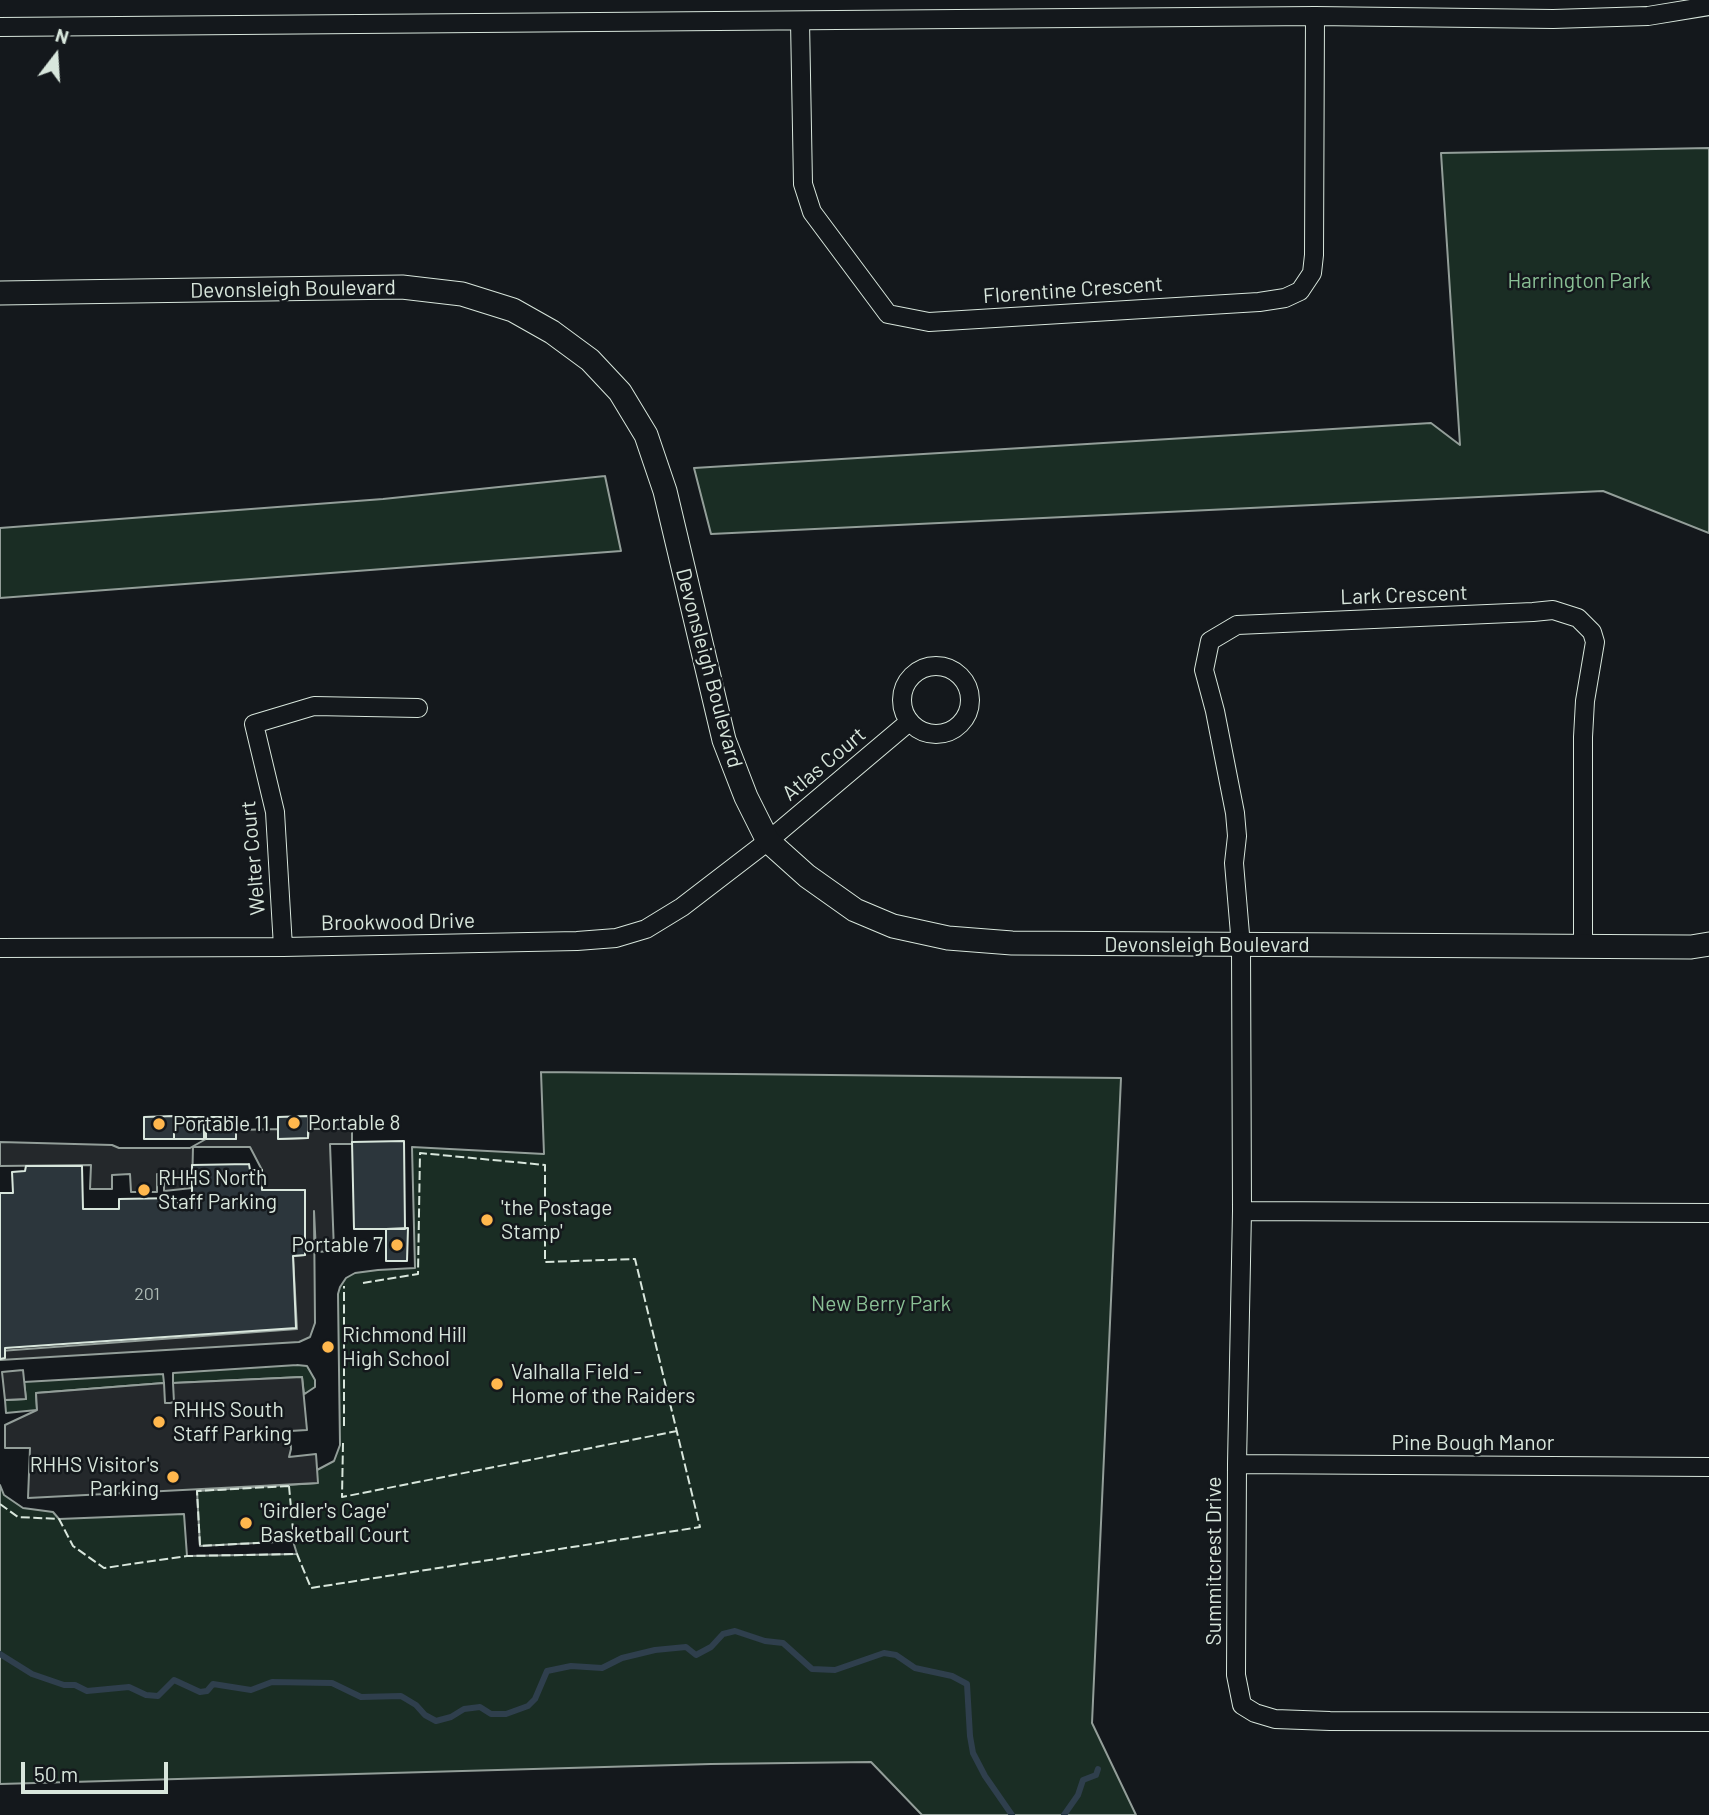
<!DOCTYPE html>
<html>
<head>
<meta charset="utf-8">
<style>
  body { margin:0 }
  #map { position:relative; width:1709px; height:1815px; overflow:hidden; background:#14181c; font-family:Barlow,sans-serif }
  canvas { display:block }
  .north { position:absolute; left:21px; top:21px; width:70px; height:70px; -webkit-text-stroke:5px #14181c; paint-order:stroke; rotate:17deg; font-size:19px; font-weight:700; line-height:28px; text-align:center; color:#d8e6dc }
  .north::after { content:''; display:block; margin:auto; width:24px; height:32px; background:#d8e6dc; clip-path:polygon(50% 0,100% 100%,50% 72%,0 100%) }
  .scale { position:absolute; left:21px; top:1762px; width:147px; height:32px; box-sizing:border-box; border:4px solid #d8e6dc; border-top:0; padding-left:9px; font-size:21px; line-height:24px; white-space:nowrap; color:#d8e6dc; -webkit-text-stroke:5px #14181c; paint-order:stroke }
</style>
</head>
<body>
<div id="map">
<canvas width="1709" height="1815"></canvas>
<div class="north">N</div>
<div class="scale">50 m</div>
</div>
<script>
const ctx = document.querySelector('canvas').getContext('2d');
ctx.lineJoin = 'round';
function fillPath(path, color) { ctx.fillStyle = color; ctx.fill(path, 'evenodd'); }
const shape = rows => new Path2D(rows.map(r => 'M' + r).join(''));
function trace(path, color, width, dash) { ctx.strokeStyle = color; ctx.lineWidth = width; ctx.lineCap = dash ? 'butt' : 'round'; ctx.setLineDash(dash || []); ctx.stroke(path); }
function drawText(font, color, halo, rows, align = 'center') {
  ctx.font = font + ' Barlow,sans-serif'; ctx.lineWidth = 5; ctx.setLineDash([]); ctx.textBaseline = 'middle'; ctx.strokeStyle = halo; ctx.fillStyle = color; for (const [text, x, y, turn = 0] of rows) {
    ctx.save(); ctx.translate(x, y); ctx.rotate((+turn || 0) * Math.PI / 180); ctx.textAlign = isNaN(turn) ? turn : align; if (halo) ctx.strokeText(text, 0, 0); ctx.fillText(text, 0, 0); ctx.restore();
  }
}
const green = shape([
  [1709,148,1709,533,1603,491,711,534,694,468,1431,423,1460,445,1441,153,1709,148],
  [605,476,621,551,0,598,0,528,383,499,605,476],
  [541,1072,1121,1078,1092,1723,1136,1815,922,1815,871,1762,711,1764,0,1784,0,1485,4,1495,23,1508,53,1512,59,1519,184,1514,187,1556,297,1554,293,1541,200,1546,197,1491,317,1483,317,1470,334,1461,340,1445,338,1294,340,1287,346,1278,355,1273,378,1270,415,1268,412,1147,544,1154,541,1072],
  [297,1365,307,1366,315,1380,315,1387,306,1393,304,1394,302,1377,173,1383,173,1373,297,1365],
  [163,1374,164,1383,36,1393,37,1410,6,1413,5,1400,26,1399,24,1382,163,1374]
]);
const parking = shape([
  [278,1129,279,1139,308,1138,309,1129,352,1129,352,1144,330,1144,334,1251,316,1252,314,1211,315,1323,310,1337,299,1342,0,1360,0,1351,297,1329,293,1256,305,1255,305,1190,262,1190,262,1170,250,1147,193,1147,192,1188,164,1191,164,1174,157,1174,157,1192,131,1192,130,1174,112,1175,112,1189,90,1189,91,1165,0,1166,0,1142,112,1145,119,1148,190,1148,206,1139,236,1139,236,1130,278,1129],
  [23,1370,26,1399,5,1400,2,1372,23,1370],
  [302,1377,307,1430,290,1431,291,1449,289,1457,316,1454,318,1483,28,1498,30,1448,5,1448,5,1425,37,1410,36,1393,164,1383,165,1403,170,1403,174,1402,173,1383,302,1377]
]);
const stream = shape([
  [0,1654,32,1674,64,1685,75,1685,87,1691,129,1687,146,1695,158,1696,174,1680,200,1692,207,1691,213,1684,251,1690,272,1682,332,1683,361,1697,401,1696,416,1705,425,1715,436,1721,451,1717,464,1709,480,1707,491,1714,506,1714,528,1706,535,1699,547,1671,571,1666,602,1668,622,1658,655,1650,686,1647,696,1655,711,1647,723,1634,735,1631,765,1641,783,1643,812,1669,835,1670,884,1653,896,1655,915,1668,952,1676,967,1684,970,1736,973,1753,985,1776,1012,1815],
  [1064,1815,1078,1795,1083,1780,1096,1775,1098,1769]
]);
const building = shape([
  [174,1116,174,1139,144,1139,144,1117,174,1116],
  [308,1116,308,1138,278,1139,278,1117,308,1116],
  [174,1117,204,1117,204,1139,174,1139,174,1117],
  [206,1117,236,1117,236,1139,206,1139,206,1117],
  [404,1141,405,1229,354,1229,352,1142,404,1141],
  [249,1164,250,1170,262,1170,262,1190,305,1190,305,1255,293,1256,296,1328,5,1348,5,1358,0,1359,0,1193,13,1193,12,1172,25,1171,26,1166,82,1166,83,1209,119,1209,119,1199,178,1198,178,1208,192,1208,192,1165,249,1164],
  [408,1228,407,1261,386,1261,386,1229,408,1228]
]);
const minor = shape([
  [800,21,803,184,812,212,888,314,929,322,1259,302,1285,298,1300,291,1312,273,1314,255,1315,16],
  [0,27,1315,16,1553,19,1648,16,1709,6],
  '902 700a34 34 0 1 1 68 0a34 34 0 1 1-68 0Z',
  [1583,946,1583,737,1585,701,1595,642,1592,632,1578,618,1553,610,1533,612,1237,625,1210,641,1204,670,1215,711,1235,813,1237,836,1234,863,1241,946,1242,1211,1237,1464,1236,1675,1242,1705,1255,1713,1275,1719,1330,1721,1709,1722],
  [283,947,275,812,254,724,314,706,418,708],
  [0,948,283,947,577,941,616,938,646,929,682,907,768,841,909,722],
  [1242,1211,1709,1213],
  [1237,1464,1709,1467]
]);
const tertiary = shape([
  [0,293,402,287,462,294,513,310,552,332,590,360,620,392,646,435,665,491,724,740,746,797,768,841,807,876,855,910,893,926,948,938,1012,943,1691,947,1709,944]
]);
const fence = shape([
  [344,1426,344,1286],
  [343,1443,342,1497,677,1431],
  [289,1486,294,1541,200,1546,197,1491,289,1486],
  [0,1504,18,1517,59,1519,73,1546,104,1568,187,1556,297,1554,311,1588,700,1527,635,1259,545,1262,545,1165,420,1153,418,1274,363,1283]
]);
const markers = [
  [294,1123,7,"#ffb74d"],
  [159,1124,7,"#ffb74d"],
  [144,1190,7,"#ffb74d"],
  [487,1220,7,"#ffb74d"],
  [397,1245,7,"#ffb74d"],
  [328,1347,7,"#ffb74d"],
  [497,1384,7,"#ffb74d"],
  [159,1422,7,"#ffb74d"],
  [173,1477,7,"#ffb74d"],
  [246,1523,7,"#ffb74d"]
];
const numberNames = [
  ["201",147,1294]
];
const parkNames = [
  ["Harrington Park",1579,281],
  ["New Berry Park",881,1304]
];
const streetNames = [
  ["Devonsleigh Boulevard",293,289,-1],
  ["Florentine Crescent",1073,290,-4],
  ["Lark Crescent",1404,595,-2],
  ["Devonsleigh Boulevard",709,668,75],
  ["Atlas Court",824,764,-40],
  ["Welter Court",253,858,-95],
  ["Brookwood Drive",398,922,-1],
  ["Devonsleigh Boulevard",1207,945],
  ["Pine Bough Manor",1473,1443],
  ["Summitcrest Drive",1214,1561,-90]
];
const poiNames = [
  ["Portable 8",308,1123],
  ["Portable 11",173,1124],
  ["RHHS North",158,1178],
  ["Staff Parking",158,1202],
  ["'the Postage",501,1208],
  ["Stamp'",501,1232],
  ["Portable 7",383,1245,"right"],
  ["Richmond Hill",342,1335],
  ["High School",342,1359],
  ["Valhalla Field -",511,1372],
  ["Home of the Raiders",511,1396],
  ["RHHS South",173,1410],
  ["Staff Parking",173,1434],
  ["RHHS Visitor's",159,1465,"right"],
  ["Parking",159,1489,"right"],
  ["'Girdler's Cage'",260,1511],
  ["Basketball Court",260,1535]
];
fillPath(green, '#1a2d24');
trace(green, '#939e99', 2);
fillPath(parking, '#24282b');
trace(parking, '#939e99', 2);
trace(stream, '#2f3f4d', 6);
fillPath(building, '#2c363c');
trace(building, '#d8e6dc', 2);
trace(minor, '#d8e6dc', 20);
trace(tertiary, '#d8e6dc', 25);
trace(minor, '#14181c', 18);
trace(tertiary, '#14181c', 23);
trace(fence, '#d8e6dc', 2, [9, 3.5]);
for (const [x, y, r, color] of markers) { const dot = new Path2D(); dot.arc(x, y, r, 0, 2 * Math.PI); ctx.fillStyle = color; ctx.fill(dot); trace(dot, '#14181c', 2.5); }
drawText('18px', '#adbab4', null, numberNames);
drawText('21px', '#8ac095', '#14181c', parkNames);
drawText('21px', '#d8e6dc', '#14181c', streetNames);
drawText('21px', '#d8e6dc', '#14181c', poiNames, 'left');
</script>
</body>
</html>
